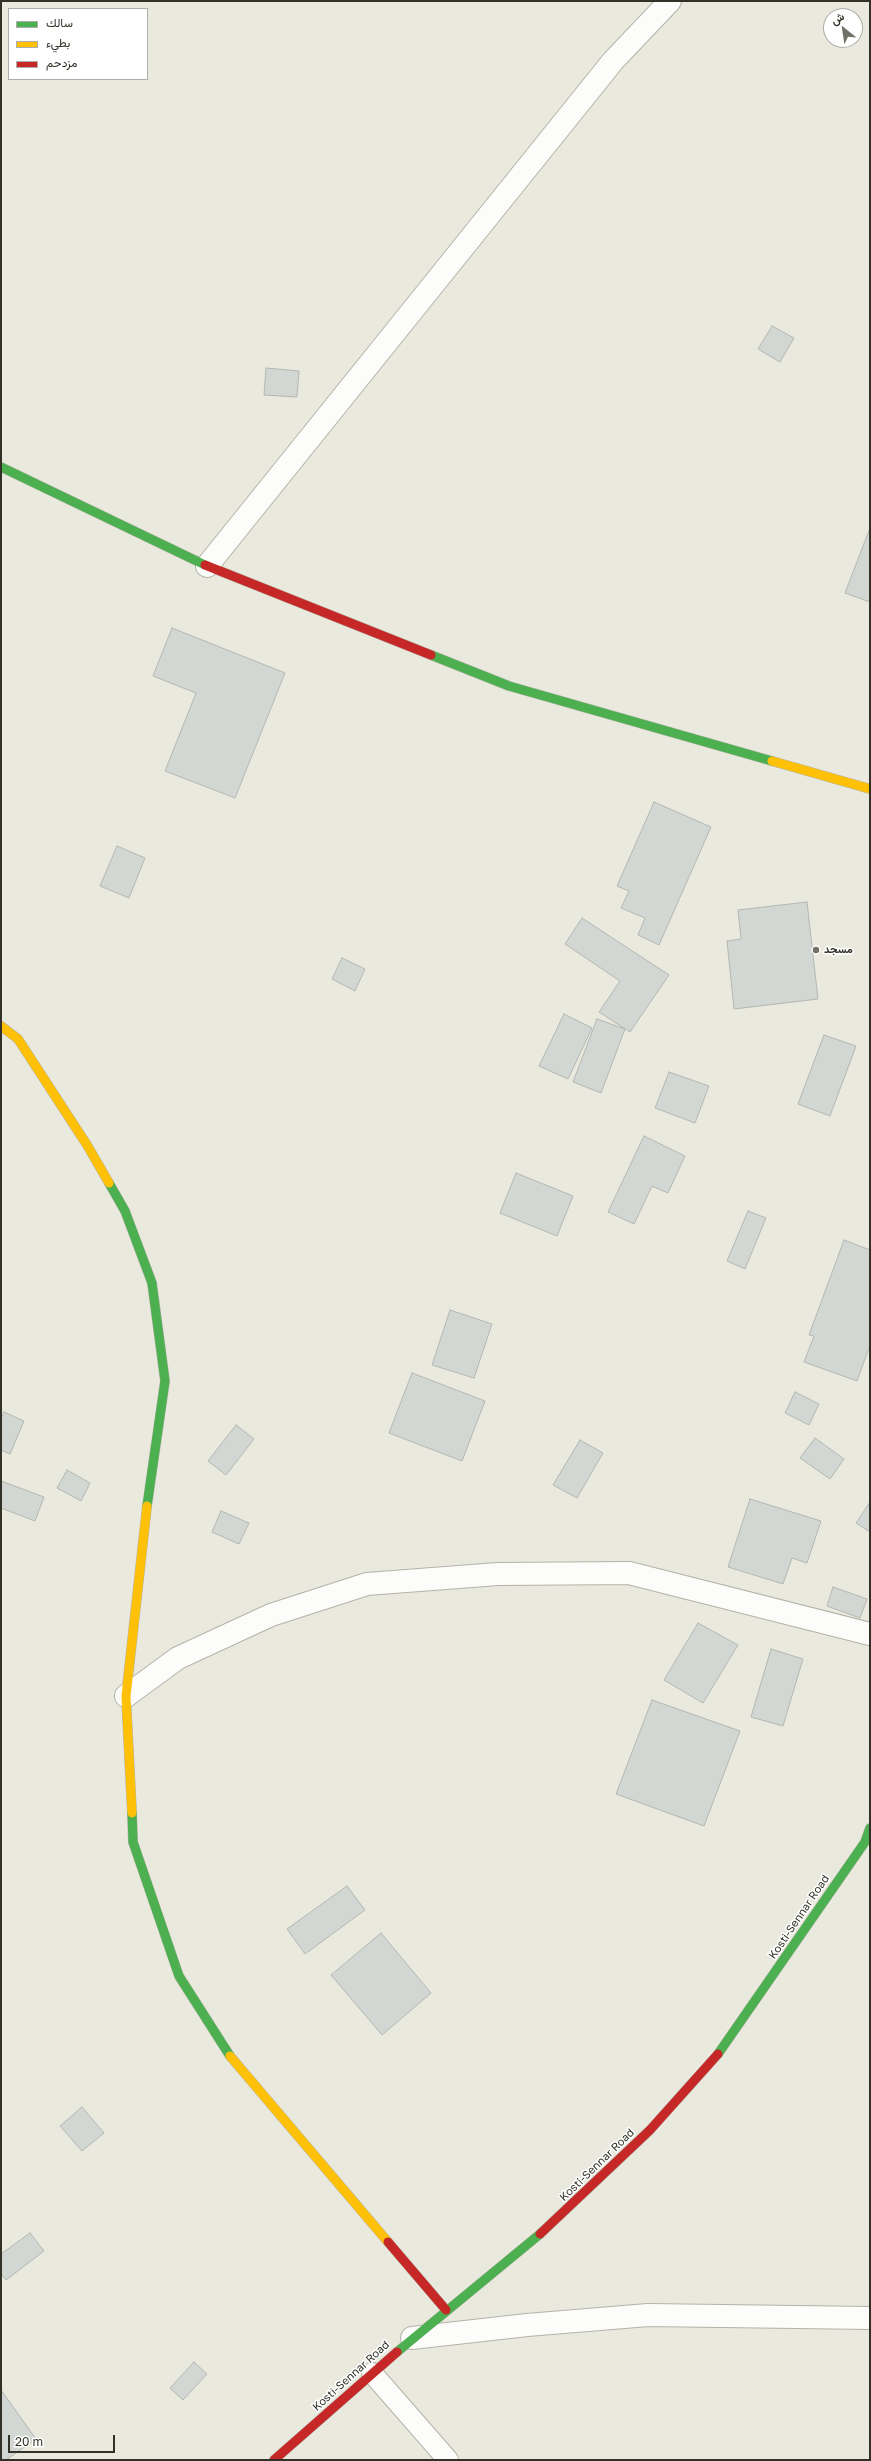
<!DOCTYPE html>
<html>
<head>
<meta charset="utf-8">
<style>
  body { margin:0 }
  #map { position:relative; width:871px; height:2461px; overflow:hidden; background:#eae9dd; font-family:"Golos Text",Vazirmatn,sans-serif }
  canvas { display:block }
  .frame { position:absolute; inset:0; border:2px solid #323128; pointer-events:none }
  .legend { position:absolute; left:8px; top:8px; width:140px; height:72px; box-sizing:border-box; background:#fff; border:1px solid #adada9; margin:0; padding:5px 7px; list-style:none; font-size:12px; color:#323128 }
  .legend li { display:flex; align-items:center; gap:8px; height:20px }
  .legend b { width:20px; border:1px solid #adada9 }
  .north { position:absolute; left:823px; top:8px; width:40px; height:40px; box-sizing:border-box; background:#fff; border:1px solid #adada9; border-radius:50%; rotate:330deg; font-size:11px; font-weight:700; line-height:16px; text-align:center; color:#323128 }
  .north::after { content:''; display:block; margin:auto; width:14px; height:18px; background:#727167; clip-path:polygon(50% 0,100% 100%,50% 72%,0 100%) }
  .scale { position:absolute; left:8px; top:2435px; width:107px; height:18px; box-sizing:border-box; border:2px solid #323128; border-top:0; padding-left:5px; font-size:12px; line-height:14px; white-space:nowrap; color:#323128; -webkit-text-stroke:3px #fff; paint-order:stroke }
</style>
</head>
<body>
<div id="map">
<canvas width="871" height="2461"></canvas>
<div class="frame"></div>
<ul class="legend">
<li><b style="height:5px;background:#4caf50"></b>سالك</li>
<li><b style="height:5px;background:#ffc107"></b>بطيء</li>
<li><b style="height:5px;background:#c62828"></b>مزدحم</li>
</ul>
<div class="north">ش</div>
<div class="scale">20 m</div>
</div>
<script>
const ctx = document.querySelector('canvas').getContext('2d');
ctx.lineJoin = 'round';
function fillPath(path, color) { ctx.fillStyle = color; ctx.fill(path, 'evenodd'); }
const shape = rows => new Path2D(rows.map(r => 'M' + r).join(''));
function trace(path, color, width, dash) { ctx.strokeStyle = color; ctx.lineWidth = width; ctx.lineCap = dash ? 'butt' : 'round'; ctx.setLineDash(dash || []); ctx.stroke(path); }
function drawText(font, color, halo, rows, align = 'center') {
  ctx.font = font + ' "Golos Text",Vazirmatn,sans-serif'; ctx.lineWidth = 3; ctx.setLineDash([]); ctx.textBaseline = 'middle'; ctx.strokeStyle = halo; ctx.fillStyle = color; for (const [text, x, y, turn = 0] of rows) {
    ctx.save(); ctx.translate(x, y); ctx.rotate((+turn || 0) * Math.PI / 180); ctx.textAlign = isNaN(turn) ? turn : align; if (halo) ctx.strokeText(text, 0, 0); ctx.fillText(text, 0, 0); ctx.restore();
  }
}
const building = shape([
  [772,326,794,338,780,362,758,349,772,326],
  [266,368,299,371,297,397,264,395,266,368],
  [870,528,870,602,845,593,870,528],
  [172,628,285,673,235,798,165,771,196,693,153,676,172,628],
  [654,802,711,827,659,945,638,935,645,918,621,908,629,891,617,886,654,802],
  [117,846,145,858,129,898,100,886,117,846],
  [807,902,818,999,734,1009,727,941,741,939,738,910,807,902],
  [582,918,669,975,630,1032,599,1012,620,981,565,944,582,918],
  [342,958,365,969,355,991,332,979,342,958],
  [564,1014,592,1028,568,1079,539,1066,564,1014],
  [597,1019,625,1029,601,1093,573,1082,597,1019],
  [824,1035,856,1046,830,1116,798,1104,824,1035],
  [669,1072,709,1086,695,1123,655,1108,669,1072],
  [644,1136,685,1156,668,1193,652,1186,634,1224,608,1212,644,1136],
  [516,1173,573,1196,557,1236,500,1213,516,1173],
  [748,1211,766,1218,745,1269,727,1261,748,1211],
  [844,1240,870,1250,870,1345,857,1381,804,1362,814,1336,809,1335,844,1240],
  [450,1310,492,1324,474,1378,432,1365,450,1310],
  [412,1373,485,1401,462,1461,389,1433,412,1373],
  [795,1392,819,1404,809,1425,785,1413,795,1392],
  [4,1412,24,1421,10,1454,1,1450,1,1419,4,1412],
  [236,1425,254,1439,226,1475,208,1461,236,1425],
  [815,1438,844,1459,830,1479,800,1458,815,1438],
  [580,1440,603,1453,577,1498,553,1485,580,1440],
  [67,1470,90,1483,81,1501,57,1488,67,1470],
  [1,1481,44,1497,35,1521,1,1508,1,1481],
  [750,1499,821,1521,807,1563,792,1558,783,1584,728,1567,750,1499],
  [870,1502,870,1532,856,1523,870,1502],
  [221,1511,249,1523,239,1544,212,1532,221,1511],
  [833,1587,867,1599,860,1618,827,1606,833,1587],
  [698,1623,738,1645,703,1703,664,1680,698,1623],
  [771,1649,803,1659,783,1726,751,1717,771,1649],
  [652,1700,740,1731,704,1826,616,1794,652,1700],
  [347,1886,365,1910,305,1954,287,1929,347,1886],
  [381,1933,431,1993,382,2035,331,1975,381,1933],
  [82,2107,104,2133,82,2151,60,2126,82,2107],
  [30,2233,44,2251,6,2280,1,2274,1,2254,30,2233],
  [194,2362,207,2374,183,2400,170,2388,194,2362],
  [1,2390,36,2439,6,2460,1,2460,1,2390]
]);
const lane = shape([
  [372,2373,448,2460]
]);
const street = shape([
  [207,566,613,61,670,1],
  [126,1696,178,1658,271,1615,367,1584,498,1574,629,1573,870,1634],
  [412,2338,527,2325,648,2315,870,2318]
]);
const fast = shape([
  [1,467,205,565],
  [431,655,509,686,772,761],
  [109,1183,125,1211,152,1283,165,1381,147,1506],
  [132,1813,133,1842,179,1976,230,2056],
  [718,2054,865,1842,870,1828],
  [397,2352,540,2234]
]);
const slow = shape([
  [772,761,870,789],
  [1,1026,18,1039,87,1145,109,1183],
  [132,1813,126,1696,147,1506],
  [230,2056,388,2242]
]);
const jam = shape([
  [205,565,431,655],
  [540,2234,650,2130,718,2054],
  [388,2242,446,2310],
  [274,2460,397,2352]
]);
const markers = [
  [816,950,4,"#727167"]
];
const poiNames = [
  ["مسجد",824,950]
];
const streetNames = [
  ["Kosti-Sennar Road",799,1917,-56],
  ["Kosti-Sennar Road",597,2165,-44],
  ["Kosti-Sennar Road",351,2376,-42]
];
fillPath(building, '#d3d7d4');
trace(building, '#b3b6b3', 1);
trace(lane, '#b4b3a9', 22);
trace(street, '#b4b3a9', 24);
trace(fast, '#b4b3a9', 10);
trace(slow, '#b4b3a9', 10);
trace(jam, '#b4b3a9', 10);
trace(lane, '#fcfcfa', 20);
trace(street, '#fcfcfa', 22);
trace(fast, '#4caf50', 9);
trace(slow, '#ffc107', 9);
trace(jam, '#c62828', 9);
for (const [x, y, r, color] of markers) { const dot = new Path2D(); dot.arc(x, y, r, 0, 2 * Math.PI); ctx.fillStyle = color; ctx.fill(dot); trace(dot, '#fff', 1.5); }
drawText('bold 11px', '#323128', '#fff', poiNames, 'left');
drawText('11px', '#323128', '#fff', streetNames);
</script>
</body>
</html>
